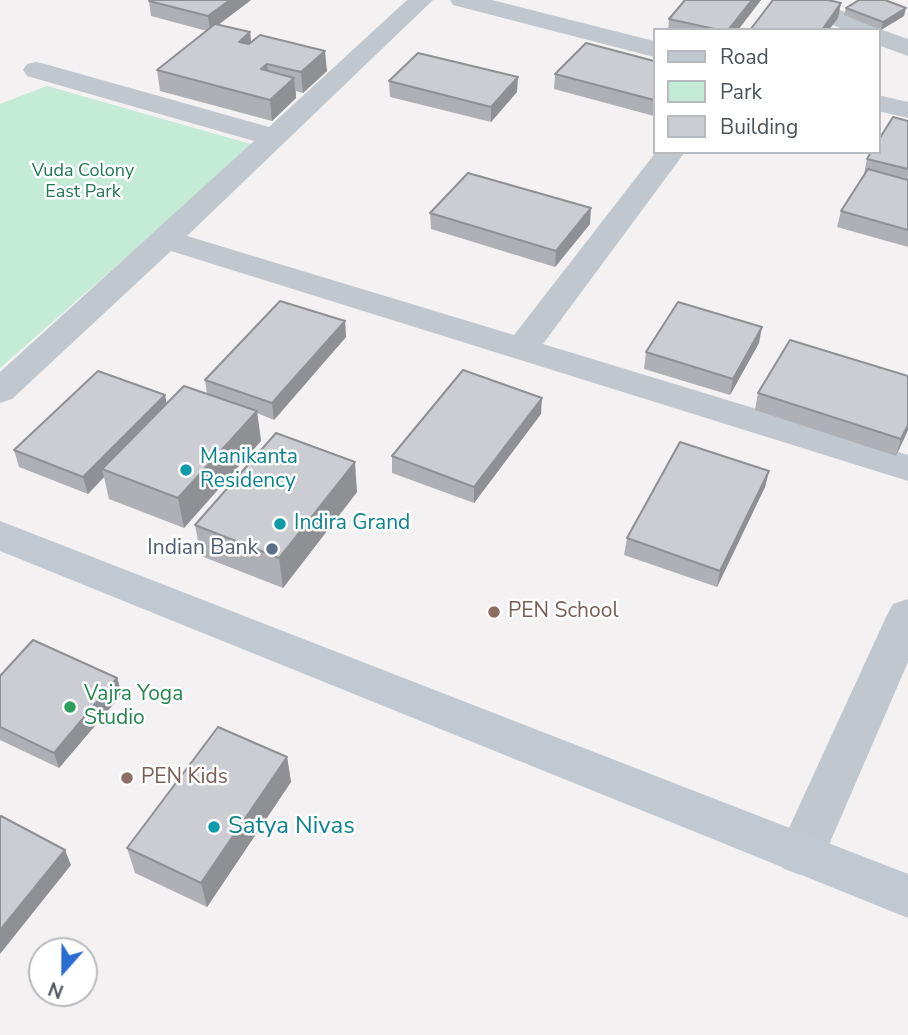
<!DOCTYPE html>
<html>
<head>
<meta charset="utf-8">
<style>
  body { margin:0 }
  #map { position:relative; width:908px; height:1035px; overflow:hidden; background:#f3f1f1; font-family:"Nunito Sans",sans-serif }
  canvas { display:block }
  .legend { position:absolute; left:653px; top:28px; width:228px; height:126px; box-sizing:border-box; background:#fff; border:2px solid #b7babe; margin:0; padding:9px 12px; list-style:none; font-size:21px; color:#4a535c }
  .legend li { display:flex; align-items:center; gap:14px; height:35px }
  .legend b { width:35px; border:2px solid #b7babe }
  .north { position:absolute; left:28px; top:937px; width:70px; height:70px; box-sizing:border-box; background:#fff; border:2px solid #b7babe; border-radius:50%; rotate:201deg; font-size:19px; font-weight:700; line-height:28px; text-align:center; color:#4a535c }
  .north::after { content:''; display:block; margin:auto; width:24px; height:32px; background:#2b6cd3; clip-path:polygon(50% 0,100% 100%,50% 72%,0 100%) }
</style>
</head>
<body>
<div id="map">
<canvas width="908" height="1035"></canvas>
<ul class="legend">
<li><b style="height:9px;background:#c0c8d2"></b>Road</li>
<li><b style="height:19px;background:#c4ebd5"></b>Park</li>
<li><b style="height:19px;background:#cbcdd3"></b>Building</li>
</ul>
<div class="north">N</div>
</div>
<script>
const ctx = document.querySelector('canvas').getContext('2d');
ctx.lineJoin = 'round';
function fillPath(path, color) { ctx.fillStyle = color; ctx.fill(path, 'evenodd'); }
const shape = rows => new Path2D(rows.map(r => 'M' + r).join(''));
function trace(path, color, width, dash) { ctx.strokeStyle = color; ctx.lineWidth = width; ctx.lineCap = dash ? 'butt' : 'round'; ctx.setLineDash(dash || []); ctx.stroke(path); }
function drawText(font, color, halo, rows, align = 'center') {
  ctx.font = font + ' "Nunito Sans",sans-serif'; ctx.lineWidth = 5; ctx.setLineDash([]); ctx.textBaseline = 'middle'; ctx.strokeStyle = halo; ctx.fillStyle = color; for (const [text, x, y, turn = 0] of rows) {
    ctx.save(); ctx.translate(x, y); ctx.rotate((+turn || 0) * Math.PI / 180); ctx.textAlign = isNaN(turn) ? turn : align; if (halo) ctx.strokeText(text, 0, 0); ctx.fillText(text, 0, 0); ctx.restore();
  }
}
const green = shape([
  [47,86,254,145,0,368,0,104]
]);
const minor = shape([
  [407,0,433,0,187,236,514,335,656,152,685,152,543,344,908,455,908,481,171,251,12,399,0,403,0,372,254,141,27,76,23,70,27,64,36,62,45,64,269,127,407,0],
  [450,0,492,0,654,41,654,57,453,5,450,0],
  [787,0,820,0,877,28,908,39,908,56,878,45,878,30,844,30,790,5,787,0],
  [878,95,908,102,908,118,878,111,878,95],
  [908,599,908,662,825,854,818,869,801,875,784,869,777,854,887,615,893,604,908,599]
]);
const secondary = shape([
  [0,521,908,874,908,918,0,551,0,521]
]);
const wall = shape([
  [150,0,251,0,218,25,250,32,251,42,327,71,303,93,296,91,296,98,272,121,160,91,157,70,207,31,151,16,149,1],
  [685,0,761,0,738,30,668,30,669,19],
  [846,8,904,16,881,30,844,15],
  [654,61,654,116,554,89,555,74],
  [389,81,517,92,491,122,390,97],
  [908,121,908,247,837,227,841,211,865,175,864,174,867,159],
  [430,213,590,224,555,267,431,229],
  [345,321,346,337,274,420,257,413,261,441,184,528,109,499,104,477,88,494,19,467,14,450,165,395,166,403,207,394,205,380],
  [759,343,730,395,644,369,646,352],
  [908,376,908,430,896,456,755,410,758,393],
  [541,414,474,503,392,473,392,456],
  [769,471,765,487,717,587,624,555,627,538],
  [357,492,283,588,201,556,195,525],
  [0,676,117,678,122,694,59,768,0,740],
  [287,757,291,782,207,907,135,873,127,848]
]);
const shadedWall = shape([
  [230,0,251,0,210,31,208,16],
  [752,0,761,0,738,30,728,30],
  [841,3,838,18,829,30,822,30],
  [906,8,904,16,881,30,883,22],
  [250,32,252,53,239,42],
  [325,51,327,71,303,93,301,72],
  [267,64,270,84,261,69],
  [518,77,517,92,491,122,491,107],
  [294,78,296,98,272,121,270,100],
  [591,208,590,224,555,267,556,251],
  [345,321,346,337,274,420,272,403],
  [762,327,759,343,730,395,733,379],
  [165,395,168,411,102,469,104,477,88,494,83,477],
  [542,398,541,414,474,503,474,487],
  [257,411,261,441,184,528,178,498],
  [908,425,908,430,896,456,901,439],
  [355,462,357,492,283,588,279,558],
  [769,471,765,487,717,587,720,571],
  [117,678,122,694,59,768,54,753],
  [287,757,291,782,207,907,201,883],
  [65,850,71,865,0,954,0,930]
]);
const building = shape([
  [150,0,230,0,208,16,149,1,150,0],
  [685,0,752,0,728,30,719,30,669,19,685,0],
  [773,0,828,0,841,3,822,30,750,30,773,0],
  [859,0,885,0,906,8,883,22,846,8,859,0],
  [215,24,250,32,239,42,249,44,260,35,325,51,301,72,267,64,261,69,294,78,270,100,157,70,215,24],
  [586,43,654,61,654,100,555,74,586,43],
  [418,53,518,77,491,107,389,81,418,53],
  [893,117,908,121,908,169,867,159,871,152,878,152,878,141,893,117],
  [868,169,908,180,908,230,841,211,868,169],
  [468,173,591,208,556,251,430,213,468,173],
  [280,301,345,321,272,403,205,380,280,301],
  [678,302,762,327,733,379,646,352,678,302],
  [790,340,908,376,908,425,901,439,758,393,790,340],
  [463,370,542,398,474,487,392,456,463,370],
  [98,371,165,395,83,477,14,450,98,371],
  [184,386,257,411,178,498,102,469,184,386],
  [276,433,355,462,279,558,195,525,276,433],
  [680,442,769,471,720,571,627,538,680,442],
  [33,640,117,678,54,753,0,727,0,676,33,640],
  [218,727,287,757,201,883,127,848,218,727],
  [1,816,65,850,0,930,0,817,1,816]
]);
const markers = [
  [186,470,7,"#0f9aa8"],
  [280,524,7,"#0f9aa8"],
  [272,549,7,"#5c6f8a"],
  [494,612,7,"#8d6e63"],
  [70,707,7,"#2e9e5b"],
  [127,778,7,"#8d6e63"],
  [214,827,7,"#0f9aa8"]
];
const farParknames = [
  ["Vuda Colony",83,172],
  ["East Park",83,193]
];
const cultureNames = [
  ["Manikanta",200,458],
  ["Residency",200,482],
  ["Indira Grand",294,524]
];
const serviceNames = [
  ["Indian Bank",258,549]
];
const educationNames = [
  ["PEN School",508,612],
  ["PEN Kids",141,778]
];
const leisureNames = [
  ["Vajra Yoga",84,695],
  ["Studio",84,719]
];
const nearCulturenames = [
  ["Satya Nivas",228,827]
];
fillPath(green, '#c4ebd5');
fillPath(minor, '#c0c7ce');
fillPath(secondary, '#c0c8d2');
fillPath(wall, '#afb0b5');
fillPath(shadedWall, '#8e9094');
fillPath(building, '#cbcdd3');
trace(building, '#8e9094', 2);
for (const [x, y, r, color] of markers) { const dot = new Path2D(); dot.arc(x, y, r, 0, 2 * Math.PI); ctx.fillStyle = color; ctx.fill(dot); trace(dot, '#fff', 2.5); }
drawText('18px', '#217851', '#fff', farParknames);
drawText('21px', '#0d838f', '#fff', cultureNames, 'left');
drawText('21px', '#4e5e75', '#fff', serviceNames, 'right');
drawText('21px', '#785e54', '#fff', educationNames, 'left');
drawText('21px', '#27864d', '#fff', leisureNames, 'left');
drawText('24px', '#0d838f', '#fff', nearCulturenames, 'left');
</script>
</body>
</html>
